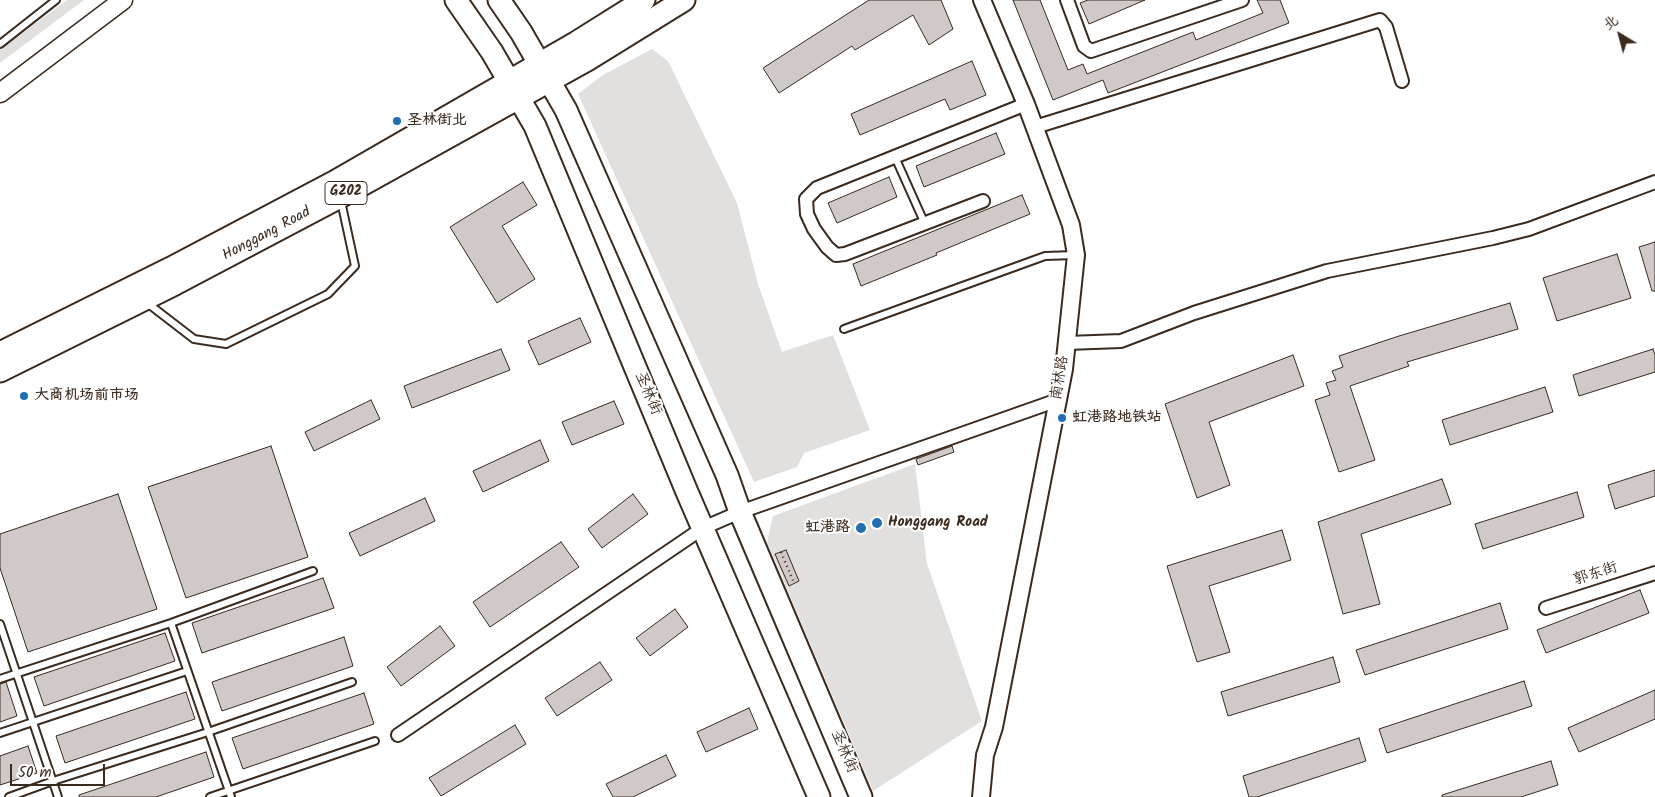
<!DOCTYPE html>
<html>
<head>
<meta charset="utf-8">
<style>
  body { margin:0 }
  #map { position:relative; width:1655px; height:797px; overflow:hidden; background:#fff; font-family:Kalam,"LXGW WenKai TC",sans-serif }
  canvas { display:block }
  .north { position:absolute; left:1595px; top:10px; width:50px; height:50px; -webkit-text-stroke:4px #fff; paint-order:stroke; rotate:323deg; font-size:14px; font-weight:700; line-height:20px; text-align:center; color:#3b2a1e }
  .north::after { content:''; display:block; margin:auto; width:18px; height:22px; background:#3b2a1e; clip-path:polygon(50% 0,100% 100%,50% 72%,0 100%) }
  .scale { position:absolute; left:10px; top:764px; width:95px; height:22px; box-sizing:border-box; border:2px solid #3b2a1e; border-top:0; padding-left:6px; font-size:15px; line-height:18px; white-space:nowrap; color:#3b2a1e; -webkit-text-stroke:4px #fff; paint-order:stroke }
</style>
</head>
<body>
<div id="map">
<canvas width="1655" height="797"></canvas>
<div class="north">北</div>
<div class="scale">50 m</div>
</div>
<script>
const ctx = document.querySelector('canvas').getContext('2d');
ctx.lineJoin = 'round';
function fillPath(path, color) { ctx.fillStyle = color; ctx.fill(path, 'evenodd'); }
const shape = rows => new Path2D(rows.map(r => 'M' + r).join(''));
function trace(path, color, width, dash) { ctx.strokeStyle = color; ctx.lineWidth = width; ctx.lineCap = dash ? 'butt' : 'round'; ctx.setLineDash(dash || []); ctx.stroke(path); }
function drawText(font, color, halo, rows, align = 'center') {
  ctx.font = font + ' Kalam,"LXGW WenKai TC",sans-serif'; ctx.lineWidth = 4; ctx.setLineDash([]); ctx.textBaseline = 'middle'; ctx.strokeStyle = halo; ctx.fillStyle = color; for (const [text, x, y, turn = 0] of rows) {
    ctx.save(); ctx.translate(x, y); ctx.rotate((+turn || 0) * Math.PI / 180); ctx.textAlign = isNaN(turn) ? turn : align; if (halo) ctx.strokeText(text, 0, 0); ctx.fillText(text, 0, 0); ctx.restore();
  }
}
const green = shape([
  [67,0,84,0,0,63,0,50],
  [652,49,668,61,737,203,758,284,782,352,833,335,870,430,804,453,797,467,754,482,578,94,603,75],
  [915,464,927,564,982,721,873,791,767,542,773,516]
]);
const building = shape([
  [869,0,941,0,953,29,929,45,913,15,855,50,852,46,779,93,763,68,869,0],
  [1013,0,1040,0,1068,70,1083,64,1087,74,1193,32,1196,40,1263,13,1257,0,1280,0,1289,23,1108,93,1103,80,1053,100,1013,0],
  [1088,0,1145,0,1089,24,1080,3,1088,0],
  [972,61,986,95,950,110,945,99,860,135,851,114,972,61],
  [996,133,1005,154,924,187,916,166,996,133],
  [889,177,897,197,837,223,828,203,889,177],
  [523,182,537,205,502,226,535,279,497,303,450,227,523,182],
  [1022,195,1030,214,936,253,937,255,861,286,853,264,1022,195],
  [1655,242,1655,291,1652,291,1639,247,1655,242],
  [1617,254,1631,298,1557,321,1543,278,1617,254],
  [1510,303,1518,329,1407,362,1409,366,1350,386,1375,460,1339,472,1315,400,1330,395,1326,383,1336,380,1332,371,1343,367,1339,356,1399,336,1510,303],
  [580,318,591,342,539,365,528,341,580,318],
  [501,349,510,370,412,408,404,386,501,349],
  [1653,349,1655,355,1655,372,1579,396,1573,375,1653,349],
  [1293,355,1304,386,1209,422,1230,485,1197,498,1165,404,1293,355],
  [1545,387,1553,412,1450,445,1442,420,1545,387],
  [371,400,380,419,314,451,305,432,371,400],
  [614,401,624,424,572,445,562,422,614,401],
  [540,440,549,461,483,492,473,471,540,440],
  [271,446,308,557,186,598,148,487,271,446],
  [952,446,954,452,918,465,916,459,952,446],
  [1655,470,1655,496,1615,509,1608,485,1655,470],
  [1442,479,1451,504,1361,534,1380,604,1343,614,1318,522,1442,479],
  [1577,492,1584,517,1483,549,1475,524,1577,492],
  [118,494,157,609,28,652,0,568,0,534,118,494],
  [633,494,648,514,602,548,588,529,633,494],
  [425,498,435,521,360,556,349,533,425,498],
  [1282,530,1291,560,1209,586,1230,652,1197,662,1167,566,1282,530],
  [561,542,579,567,490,627,473,602,561,542],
  [786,550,799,581,789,586,775,554,786,550],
  [323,578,334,608,202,653,192,623,323,578],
  [1640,590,1649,613,1546,653,1537,630,1640,590],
  [1500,603,1508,629,1365,675,1356,650,1500,603],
  [675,609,688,627,650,656,636,638,675,609],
  [440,626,455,646,401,686,387,667,440,626],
  [165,633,175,661,44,706,34,677,165,633],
  [344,637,353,666,222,711,212,682,344,637],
  [1333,657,1340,682,1228,716,1221,692,1333,657],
  [600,662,612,680,557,716,545,698,600,662],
  [1524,681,1532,706,1387,753,1379,729,1524,681],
  [6,682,17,716,0,722,0,684,6,682],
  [1655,690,1655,719,1579,752,1568,728,1655,690],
  [186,692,195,719,65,763,56,736,186,692],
  [364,693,374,724,243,769,232,738,364,693],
  [749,708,758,729,706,752,697,732,749,708],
  [515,725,526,744,441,796,429,778,515,725],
  [1359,738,1366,761,1257,797,1249,797,1243,776,1359,738],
  [28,746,37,773,0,785,0,756,28,746],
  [206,752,214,777,156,797,79,797,79,795,206,752],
  [666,755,676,776,633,797,613,797,606,784,666,755],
  [1551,761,1558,785,1521,797,1442,797,1442,795,1551,761]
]);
const path = shape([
  [781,552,794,583]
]);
const service = shape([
  [0,44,56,0],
  [895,157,925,224],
  [146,302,194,339,226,344,328,294,355,266,341,201],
  [844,329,1045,256,1075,255],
  [171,623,231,797],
  [0,624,58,797],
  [0,679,171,623,313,571],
  [0,733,187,671],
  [9,797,53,781,208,732,352,682],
  [210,797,375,741]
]);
const minor = shape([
  [1067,0,1084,46,1091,51,1242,0],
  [1035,127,1380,20,1386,27,1402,81],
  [983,201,845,254,836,255,827,247,814,229,807,214,806,199,817,188,1026,104],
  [1067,343,1121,341,1194,313,1327,271,1493,238,1529,229,1655,182],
  [1546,608,1655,573],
  [398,735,703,528,740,512,1058,400]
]);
const tertiary = shape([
  [981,797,985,755,994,727,1064,369,1076,255,1071,225,1026,104,982,0]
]);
const secondary = shape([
  [0,93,123,0]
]);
const trunk = shape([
  [456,0,492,52,535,126,687,492,819,797],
  [499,0,521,32,566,110,727,475,740,512,861,797],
  [0,353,171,268,334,182,577,42,644,0],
  [0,371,175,284,340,197,587,60,684,0]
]);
const markers = [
  [397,121,5,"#1f6fb2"],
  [24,396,5,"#1f6fb2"],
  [1062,418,5,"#1f6fb2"],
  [877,523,6,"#1f6fb2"],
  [861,528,6,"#1f6fb2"]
];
const shields = [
  [346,193,42]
];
const shieldNames = [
  ["G202",346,193]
];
const poiNames = [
  ["圣林街北",407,121],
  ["大商机场前市场",34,396],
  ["虹港路地铁站",1072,418],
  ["Honggang Road",888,523],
  ["虹港路",850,528,"right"]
];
const streetNames = [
  ["Honggang Road",267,235,-28],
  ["南林路",1061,378,-81],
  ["圣林街",647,394,67],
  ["郭东街",1596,575,-18],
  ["圣林街",843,752,67]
];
fillPath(green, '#e2e0de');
fillPath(building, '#cfcac7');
trace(building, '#3b2a1e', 1);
trace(service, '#3b2a1e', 10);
trace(minor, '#3b2a1e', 16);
trace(tertiary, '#3b2a1e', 20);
trace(secondary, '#3b2a1e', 21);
trace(trunk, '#3b2a1e', 25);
trace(path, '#3b2a1e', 2.5, [1, 4]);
trace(service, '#fff', 6);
trace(minor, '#fff', 12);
trace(tertiary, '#fff', 16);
trace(secondary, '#fff', 18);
trace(trunk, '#fff', 21);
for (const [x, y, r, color] of markers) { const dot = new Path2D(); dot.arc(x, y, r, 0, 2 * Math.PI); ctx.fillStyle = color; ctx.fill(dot); trace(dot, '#fff', 2); }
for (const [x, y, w] of shields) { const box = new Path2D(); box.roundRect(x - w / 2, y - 11.5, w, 23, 4); ctx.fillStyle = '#fff'; ctx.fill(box); trace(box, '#3b2a1e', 1); }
drawText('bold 14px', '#3b2a1e', null, shieldNames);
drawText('bold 15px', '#3b2a1e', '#fff', poiNames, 'left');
drawText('15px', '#3b2a1e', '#fff', streetNames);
</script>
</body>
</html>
